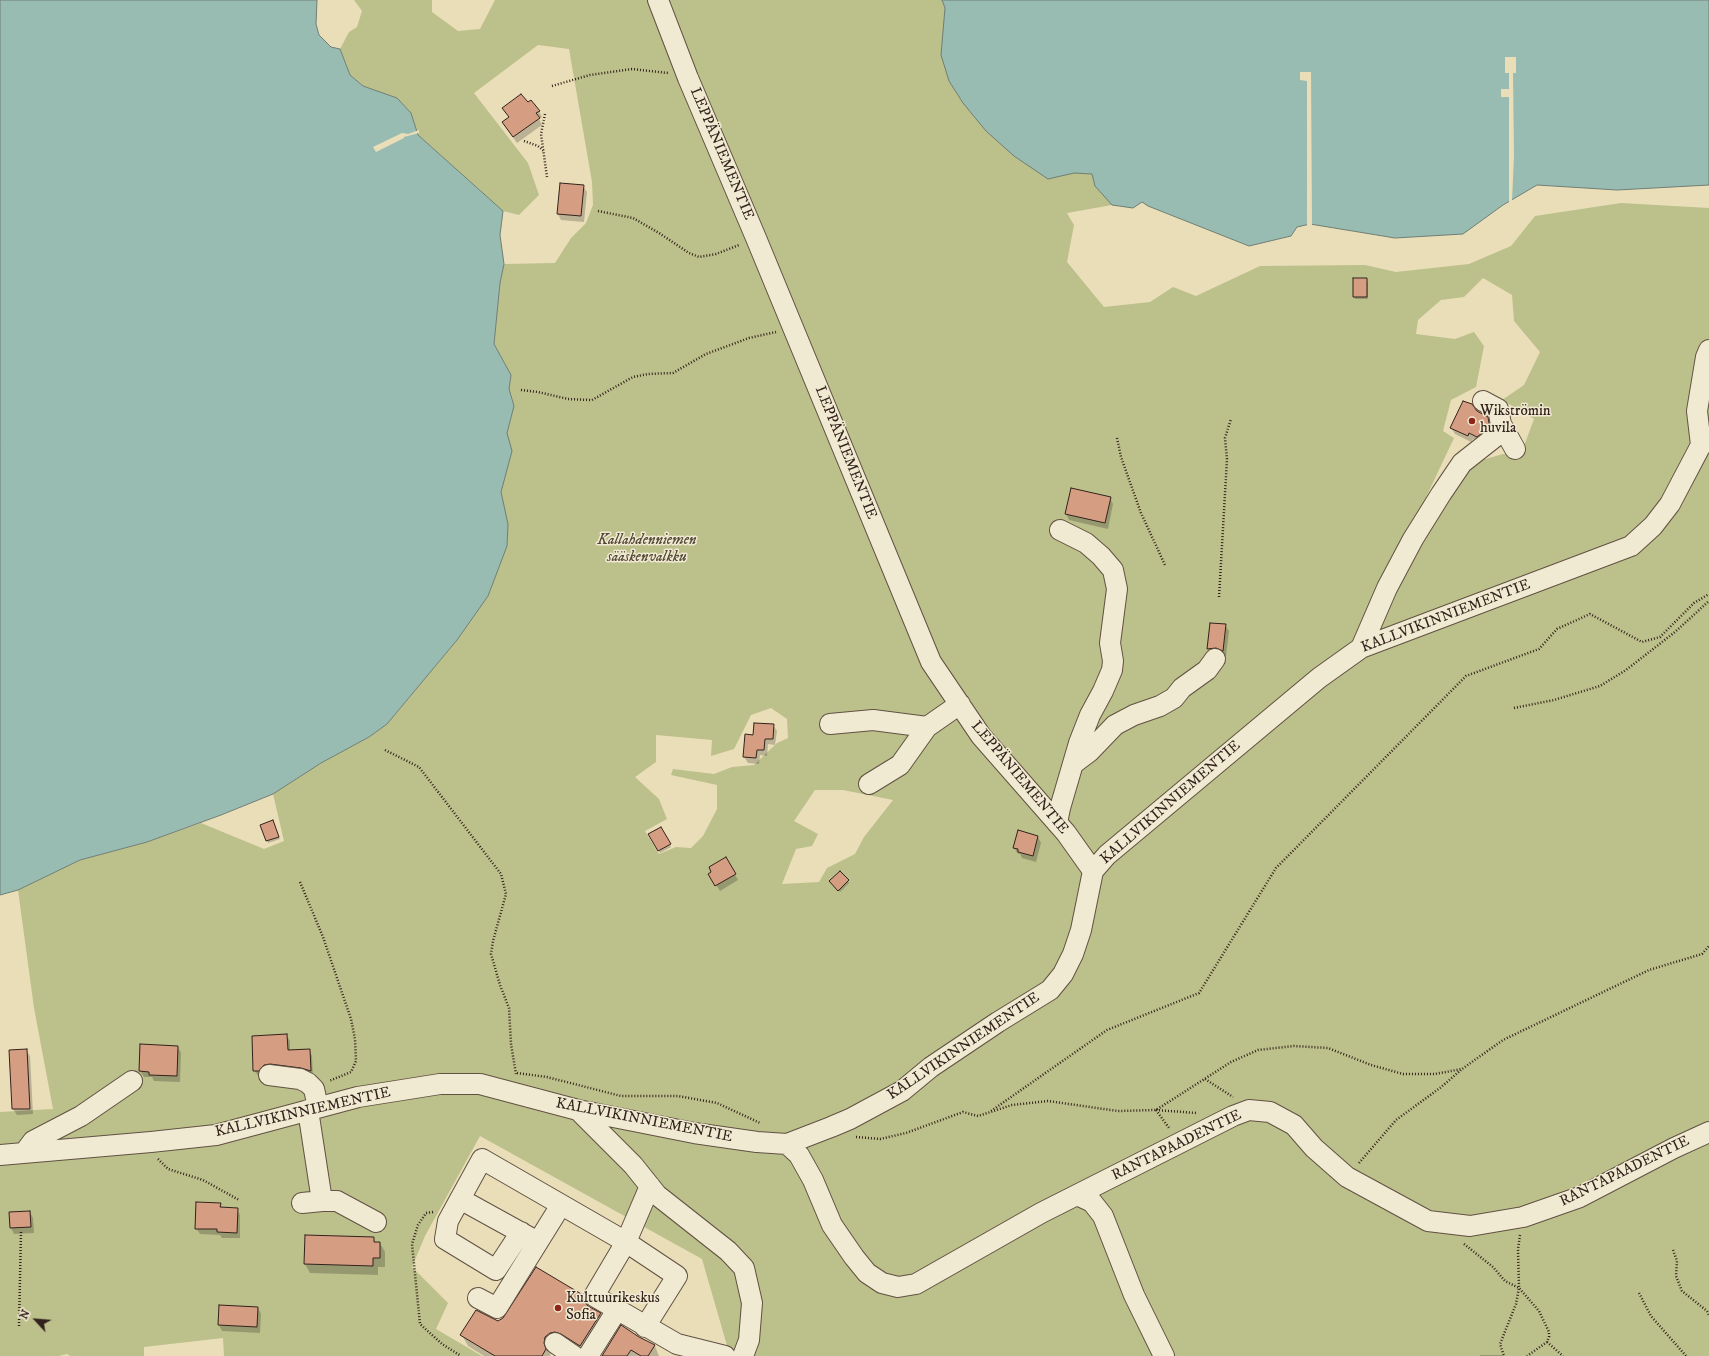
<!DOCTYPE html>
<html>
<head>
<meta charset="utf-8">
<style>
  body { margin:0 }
  #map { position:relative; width:1709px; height:1356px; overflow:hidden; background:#eadeb9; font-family:"IM FELL DW Pica",serif }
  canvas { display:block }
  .north { position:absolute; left:16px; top:1300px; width:40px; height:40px; -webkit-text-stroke:3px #f1ead2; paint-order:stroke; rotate:296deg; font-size:11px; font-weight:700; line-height:16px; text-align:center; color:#33221c }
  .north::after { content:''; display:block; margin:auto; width:14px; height:18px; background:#33221c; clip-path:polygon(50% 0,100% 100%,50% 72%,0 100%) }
</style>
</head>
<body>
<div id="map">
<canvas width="1709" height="1356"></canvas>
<div class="north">N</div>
</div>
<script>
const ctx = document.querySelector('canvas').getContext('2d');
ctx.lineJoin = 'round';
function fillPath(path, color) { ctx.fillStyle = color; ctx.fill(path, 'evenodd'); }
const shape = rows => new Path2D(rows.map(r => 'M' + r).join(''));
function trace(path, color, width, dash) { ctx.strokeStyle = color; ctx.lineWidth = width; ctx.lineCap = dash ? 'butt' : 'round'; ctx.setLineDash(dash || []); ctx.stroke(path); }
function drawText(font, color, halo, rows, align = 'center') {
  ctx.font = font + ' "IM FELL DW Pica",serif'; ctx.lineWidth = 3; ctx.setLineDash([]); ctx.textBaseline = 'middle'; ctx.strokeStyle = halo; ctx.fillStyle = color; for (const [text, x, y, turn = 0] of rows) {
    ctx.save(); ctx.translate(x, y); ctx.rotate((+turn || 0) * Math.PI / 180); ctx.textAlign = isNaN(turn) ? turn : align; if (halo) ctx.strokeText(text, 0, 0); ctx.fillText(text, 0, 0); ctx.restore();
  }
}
const green = shape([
  [354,0,432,0,432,12,458,31,480,29,495,0,1048,0,1167,167,1148,206,1142,202,1133,208,1112,205,1067,213,1074,225,1067,262,1104,307,1150,302,1173,287,1196,296,1260,266,1365,265,1396,272,1469,264,1511,246,1535,216,1621,203,1709,208,1709,1356,730,1356,702,1259,480,1136,425,1236,412,1267,448,1303,436,1329,482,1356,224,1356,223,1338,144,1347,144,1356,70,1356,67,1354,59,1356,0,1356,0,1112,53,1109,34,1008,18,890,80,860,147,842,201,823,264,849,284,841,273,794,321,763,369,737,387,724,457,640,488,596,505,549,500,501,507,433,514,406,509,389,511,375,494,344,500,283,504,264,555,263,571,238,586,223,593,205,592,182,569,49,538,45,474,93,528,163,539,195,519,215,503,211,418,135,411,113,397,98,363,86,350,75,340,49,349,32,357,27,362,11],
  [1483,278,1512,295,1514,321,1540,352,1524,385,1502,400,1534,419,1521,454,1503,454,1475,462,1421,508,1454,438,1443,431,1451,400,1476,387,1484,346,1474,332,1455,339,1416,334,1418,320,1441,300,1464,297],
  [771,708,787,719,788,738,777,743,754,765,732,767,714,774,673,769,671,775,717,785,717,809,703,836,691,848,676,847,659,854,645,831,667,819,659,799,635,777,656,762,656,735,712,740,711,756,734,749,751,715],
  [815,790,843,790,893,800,864,837,855,854,827,868,819,882,782,884,796,849,812,846,818,834,794,821]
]);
const water = shape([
  [0,0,317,0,316,24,319,35,331,47,340,49,350,75,363,86,397,98,411,113,418,135,503,211,500,235,504,264,500,283,494,344,511,375,509,389,514,406,507,433,512,451,501,492,508,524,507,546,488,596,457,640,387,724,369,737,321,763,273,794,221,815,147,842,80,860,18,890,0,895,0,0],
  [942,0,1709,0,1709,185,1617,190,1537,185,1503,205,1463,234,1395,238,1310,224,1297,227,1291,236,1249,246,1148,206,1142,202,1133,208,1112,205,1095,186,1092,174,1074,173,1048,179,1014,156,986,131,963,103,949,81,941,55,945,8,942,0]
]);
const pier = shape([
  [1505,57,1516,57,1516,73,1513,73,1514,156,1512,201,1509,204,1509,97,1501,97,1501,89,1509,89,1509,73,1505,73],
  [1300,72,1311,72,1312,226,1307,227,1307,81,1300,80],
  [419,130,419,133,404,137,404,138,376,152,373,147,402,133,408,134]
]);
const shadow = shape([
  [528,104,539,111,542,117,539,119,542,125,517,143,503,123],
  [583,186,587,192,584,222,561,220,558,214],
  [1366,279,1368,282,1368,299,1355,299,1354,297],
  [1487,417,1492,429,1480,442,1473,439,1471,442,1455,434,1451,428],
  [1072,489,1110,498,1113,504,1108,529,1069,520,1066,514],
  [1211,624,1225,625,1229,631,1226,656,1220,653,1212,655,1208,649],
  [773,725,777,731,775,745,768,744,767,756,760,755,759,764,748,763,744,757,754,736],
  [274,824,280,839,268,843,261,826],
  [661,828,671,847,660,853,650,834],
  [1038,837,1041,843,1036,862,1022,858,1020,854,1017,853,1014,847],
  [725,858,738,880,720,891,709,874],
  [848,881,849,883,840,892,832,883],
  [286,1035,290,1041,290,1051,309,1050,312,1056,313,1077,258,1076,254,1070],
  [141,1045,178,1047,181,1053,180,1082,154,1081,152,1077,144,1077,140,1071],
  [26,1050,30,1056,33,1114,17,1115,13,1109,10,1051],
  [220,1204,222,1208,237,1209,240,1215,240,1238,222,1238,220,1235,200,1234,196,1228],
  [30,1212,33,1218,34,1233,14,1234,11,1228],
  [373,1238,376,1243,380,1243,385,1252,385,1267,378,1267,378,1275,310,1273,305,1264],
  [582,1296,588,1307,600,1314,607,1326,588,1356,552,1348,550,1356,484,1356,468,1346,462,1335],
  [258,1308,261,1314,260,1333,222,1331,219,1325],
  [639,1338,655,1346,659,1356,603,1356],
  [1480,1355,1503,1355,1504,1356,1480,1356]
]);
const building = shape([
  [521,94,528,102,531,100,540,111,536,113,540,118,513,137,502,122,509,117,502,108,521,94],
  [560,183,584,185,581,216,557,214,560,183],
  [1353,278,1367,278,1367,297,1353,297,1353,278],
  [1463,401,1472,404,1477,411,1488,417,1489,423,1486,430,1477,437,1469,433,1468,436,1450,428,1463,401],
  [1071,488,1111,497,1105,523,1065,514,1071,488],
  [1210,623,1226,624,1223,651,1216,648,1207,649,1210,623],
  [754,723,774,724,773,739,765,739,764,750,757,750,756,758,743,757,745,734,753,735,754,723],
  [273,820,279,837,266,841,260,825,273,820],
  [661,827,671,844,658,851,648,834,661,827],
  [1018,830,1038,836,1033,856,1018,852,1018,849,1013,848,1018,830],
  [726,857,736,874,715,886,708,874,711,872,709,867,726,857],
  [840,871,849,880,838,891,829,881,840,871],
  [287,1034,288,1050,310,1049,311,1071,301,1068,270,1064,264,1065,259,1071,253,1071,252,1036,287,1034],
  [140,1044,178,1046,177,1076,149,1075,149,1072,139,1071,140,1044],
  [27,1049,30,1109,12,1109,9,1050,27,1049],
  [196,1202,221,1203,220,1207,238,1208,237,1233,217,1232,217,1229,195,1229,196,1202],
  [30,1211,31,1227,10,1228,9,1212,30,1211],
  [305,1235,374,1237,374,1242,380,1242,380,1258,373,1258,373,1266,304,1264,305,1235],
  [536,1267,583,1295,584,1301,588,1306,601,1313,580,1346,561,1334,555,1332,550,1333,545,1337,544,1343,546,1349,542,1356,495,1356,460,1335,476,1310,498,1321,503,1318,536,1267],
  [219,1305,258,1307,257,1327,218,1325,219,1305],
  [621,1325,639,1337,655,1345,648,1356,641,1356,631,1350,627,1356,602,1356,621,1325]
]);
const path = shape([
  [552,86,590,75,632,69,668,73],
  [545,114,541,134,547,177],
  [524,141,538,146,544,151],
  [598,211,633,218,659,233,689,253,699,257,716,254,739,245],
  [521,390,538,392,568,399,592,400,633,377,648,374,673,373,706,354,749,338,776,332],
  [1117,438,1121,457,1141,513,1165,565],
  [1219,597,1227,459,1225,438,1231,419],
  [1514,708,1554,700,1600,686,1626,670,1675,632,1709,601],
  [385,750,419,767,501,874,506,894,493,941,491,954,500,985,509,1008,511,1044,516,1074],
  [300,882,323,937,351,1019,355,1039,356,1061,351,1072,329,1081],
  [517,1073,547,1077,621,1096,678,1096,717,1103,760,1123],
  [1205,1079,1233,1097],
  [1156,1110,1197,1113],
  [1156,1110,1169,1128],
  [991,1111,1107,1030,1199,993,1276,868,1466,676,1539,649,1557,629,1590,614,1642,642,1660,637,1694,603,1709,594],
  [856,1137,880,1139,906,1133,963,1112,978,1116,1012,1105,1048,1101,1118,1111,1156,1110,1231,1062,1258,1050,1294,1046,1328,1048,1371,1065,1403,1074,1435,1074,1462,1069,1503,1040,1649,970,1702,954,1709,946],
  [158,1159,168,1169,203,1180,239,1200],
  [1359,1163,1396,1120,1440,1088,1461,1070],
  [433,1212,426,1213,418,1225,412,1244,420,1324,442,1344,461,1356],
  [1520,1235,1518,1249,1519,1288,1539,1311,1549,1332,1549,1337,1547,1342,1527,1356],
  [1464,1244,1493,1267,1505,1281,1519,1288,1516,1304,1500,1344,1504,1356],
  [1673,1250,1677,1261,1676,1276,1682,1291,1707,1311,1709,1315],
  [1639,1293,1651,1316,1686,1356],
  [19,1326,21,1232],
  [1547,1342,1563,1356]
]);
const minor = shape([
  [658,0,688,78,756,238,931,662,981,736,1066,833,1093,871],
  [1501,424,1515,449],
  [1701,445,1697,411,1706,357,1709,350],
  [1361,648,1387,588,1413,539,1441,494,1462,463,1495,437,1501,424,1498,409,1483,401],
  [830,724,873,720,927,727],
  [1073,764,1089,752,1115,725,1134,715,1160,706,1174,698,1182,688,1207,670,1215,659],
  [869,784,900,765,927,727,960,704],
  [1057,823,1060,808,1079,743,1090,715,1103,691,1112,670,1113,661,1110,643,1117,589,1113,570,1101,556,1086,543,1060,530],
  [269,1075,300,1079,308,1083,314,1089,318,1107],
  [308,1110,322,1201],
  [578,1110,633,1165,657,1195,728,1251,744,1268,752,1303,749,1340,743,1356],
  [787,1144,799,1155,813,1180,832,1225,854,1257,867,1273,882,1283,898,1287,916,1284,1041,1213,1233,1116,1249,1110,1270,1112,1294,1125,1314,1148,1347,1177,1428,1221,1470,1226,1523,1217,1580,1197,1674,1148,1709,1132],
  [24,1153,33,1141,81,1116,132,1081],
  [0,1155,151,1142,216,1135,358,1097,440,1084,480,1084,578,1110,694,1133,757,1142,787,1144,831,1127,850,1119,902,1091,931,1067,998,1022,1050,990,1063,974,1073,954,1081,930,1093,871,1107,855,1319,678,1361,648,1631,546,1653,526,1670,504,1701,445,1709,441],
  [1077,1195,1092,1202,1103,1216,1134,1295,1164,1356],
  [460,1199,448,1221,445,1239,496,1270,521,1232],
  [302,1203,322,1201,337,1201,376,1222],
  [561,1205,538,1242,460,1199,482,1159,626,1242,594,1296,677,1344,725,1356],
  [478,1298,497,1308,538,1242],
  [645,1327,677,1276,626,1242,650,1186],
  [555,1343,574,1356],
  [588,1356,617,1310]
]);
const markers = [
  [1472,421,4,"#8f2418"],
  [558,1308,4,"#8f2418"]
];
const streetNames = [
  ["LEPPÄNIEMENTIE",721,154,67],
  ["LEPPÄNIEMENTIE",845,453,68],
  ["KALLVIKINNIEMENTIE",1446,617,-21],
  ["LEPPÄNIEMENTIE",1019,778,50],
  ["KALLVIKINNIEMENTIE",1171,803,-41],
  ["KALLVIKINNIEMENTIE",964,1047,-34],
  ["KALLVIKINNIEMENTIE",303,1113,-13],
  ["KALLVIKINNIEMENTIE",644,1121,11],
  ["RANTAPAADENTIE",1177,1146,-26],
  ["RANTAPAADENTIE",1625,1172,-26]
];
const poiNames = [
  ["Wikströmin",1480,412],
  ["huvila",1480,429],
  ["Kulttuurikeskus",566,1299],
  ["Sofia",566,1316]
];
const parkNames = [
  ["Kallahdenniemen",647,541],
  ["sääskenvalkku",647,558]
];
fillPath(green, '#bcc08b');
fillPath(water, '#98bcb1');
trace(water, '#707e75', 1);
fillPath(pier, '#eadeb9');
fillPath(shadow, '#0003');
fillPath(building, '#d59e83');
trace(building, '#33221c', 1);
trace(minor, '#615143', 22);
trace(path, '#33221c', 2.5, [1, 2]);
trace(minor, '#f1ead2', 20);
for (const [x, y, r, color] of markers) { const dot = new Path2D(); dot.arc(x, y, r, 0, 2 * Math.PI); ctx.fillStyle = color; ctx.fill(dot); trace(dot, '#f1ead2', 1.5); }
drawText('15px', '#33221c', '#f1ead2', streetNames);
drawText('15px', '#33221c', '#f1ead2', poiNames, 'left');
drawText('italic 15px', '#554a38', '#f1ead2', parkNames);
</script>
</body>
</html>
